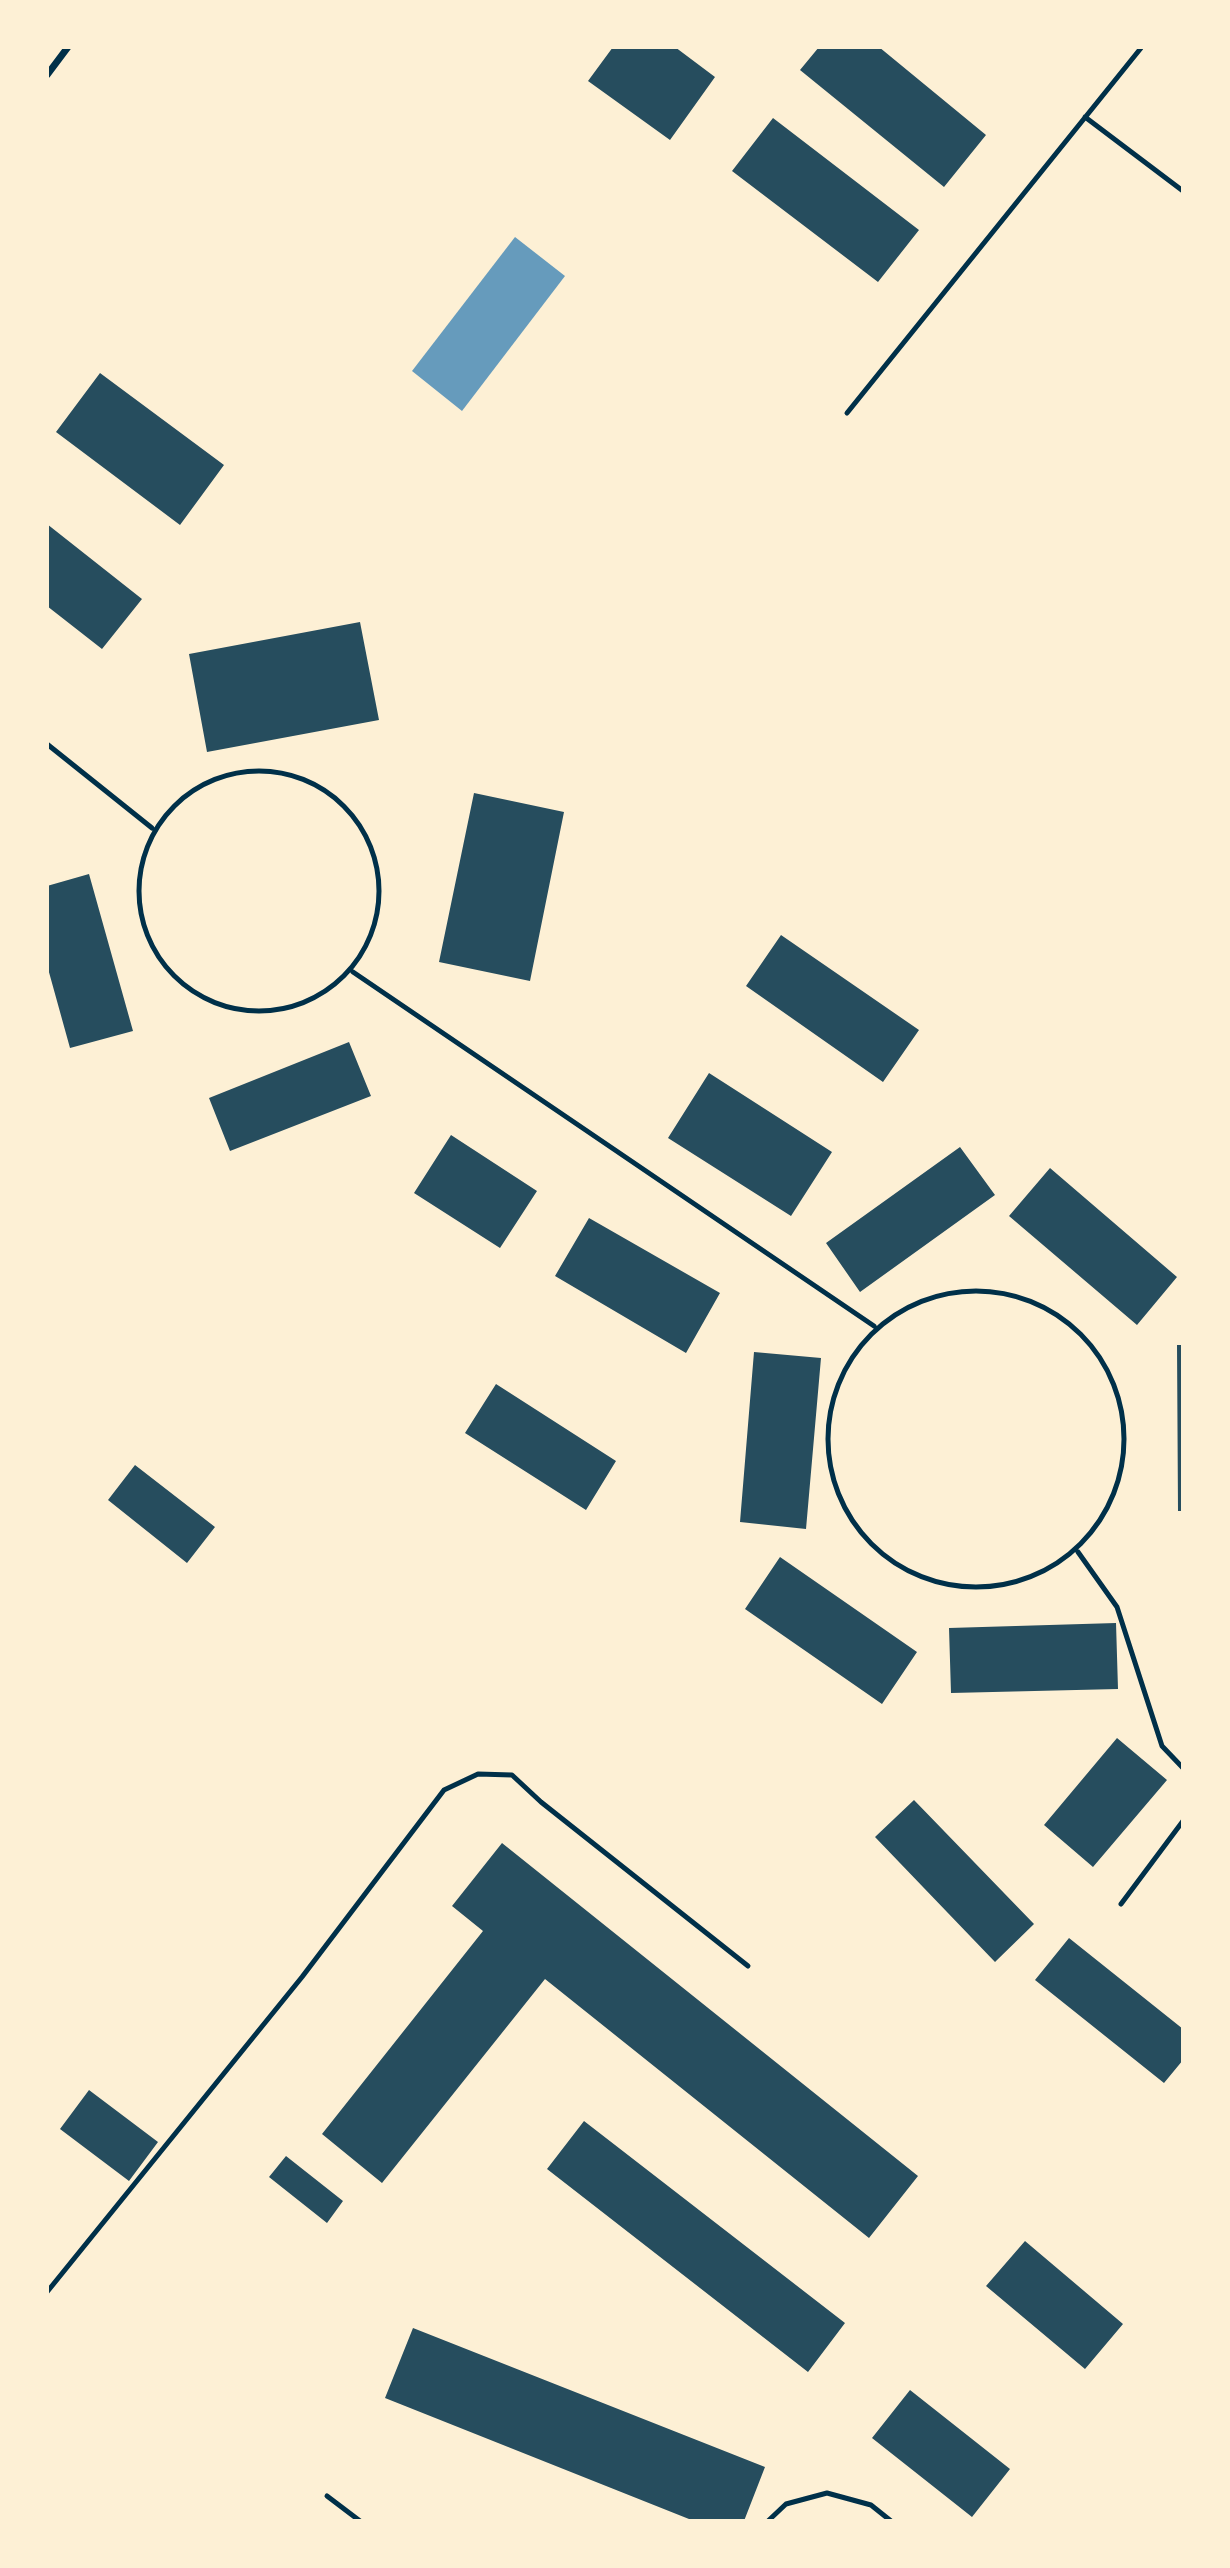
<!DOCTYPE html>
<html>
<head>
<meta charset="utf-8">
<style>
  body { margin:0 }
  #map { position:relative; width:1230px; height:2568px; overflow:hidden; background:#fdf0d5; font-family:"Asap Condensed",sans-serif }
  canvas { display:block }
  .frame { position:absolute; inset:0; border:49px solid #fdf0d5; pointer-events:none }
</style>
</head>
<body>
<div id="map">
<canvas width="1230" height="2568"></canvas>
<div class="frame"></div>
</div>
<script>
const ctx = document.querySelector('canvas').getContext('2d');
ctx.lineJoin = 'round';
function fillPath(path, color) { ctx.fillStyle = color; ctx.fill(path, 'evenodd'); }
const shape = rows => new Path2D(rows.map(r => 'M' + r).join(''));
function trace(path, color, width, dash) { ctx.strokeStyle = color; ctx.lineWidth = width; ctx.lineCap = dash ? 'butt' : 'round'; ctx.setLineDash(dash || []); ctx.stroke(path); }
const water = shape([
  [515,237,565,276,462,411,412,371]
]);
const building = shape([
  [613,47,675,47,715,77,670,140,588,81],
  [819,47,879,47,986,135,944,187,800,70],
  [773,118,919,230,878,282,732,171],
  [100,373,224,465,180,525,56,432],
  [47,524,142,599,102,649,47,606],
  [360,622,379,720,207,752,189,654],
  [474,793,564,812,530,981,439,962],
  [89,874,133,1031,70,1048,47,965,47,886],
  [781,935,919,1030,883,1082,746,986],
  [349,1042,371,1096,230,1151,209,1098],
  [709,1073,832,1152,791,1216,668,1138],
  [451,1135,537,1191,500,1248,414,1193],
  [960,1147,995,1195,860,1292,826,1243],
  [1050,1168,1177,1277,1137,1325,1009,1216],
  [589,1218,720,1293,686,1353,555,1276],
  [1177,1345,1183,1345,1183,1511,1178,1511],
  [754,1352,821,1358,806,1529,740,1522],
  [496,1384,616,1461,586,1510,465,1433],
  [135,1465,215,1527,187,1563,108,1500],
  [780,1557,917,1652,882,1704,745,1609],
  [1116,1623,1118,1689,951,1693,949,1628],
  [1117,1738,1167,1780,1093,1867,1044,1825],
  [914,1800,1034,1924,995,1962,875,1837],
  [502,1843,918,2176,869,2238,545,1979,382,2183,322,2134,483,1931,452,1906],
  [1069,1938,1183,2029,1183,2060,1164,2083,1035,1980],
  [89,2090,158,2142,129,2181,60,2129],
  [584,2121,845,2323,808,2372,547,2169],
  [286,2156,343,2201,327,2223,269,2177],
  [1025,2241,1123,2324,1085,2369,986,2286],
  [413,2328,765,2467,744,2521,694,2521,385,2398],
  [910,2390,1010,2469,972,2517,872,2438]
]);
const service = shape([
  [1085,117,1183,191],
  [847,413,1141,48],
  [47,744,152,828],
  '139 891a120 120 0 1 1 240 0a120 120 0 1 1-240 0Z',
  [353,972,874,1326],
  '828 1439a148 148 0 1 1 296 0a148 148 0 1 1-296 0Z',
  [1078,1552,1117,1607,1162,1746,1183,1768],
  [1121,1904,1183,1821],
  [47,2292,302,1977,444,1790,478,1774,512,1775,541,1802,748,1966],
  [327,2496,360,2521],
  [768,2521,786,2504,827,2493,871,2505,891,2521]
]);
const minor = shape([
  [47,75,68,47]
]);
fillPath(water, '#669bbc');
fillPath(building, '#264d5e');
trace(service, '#003049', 5);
trace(minor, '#003049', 7);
</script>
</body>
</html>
